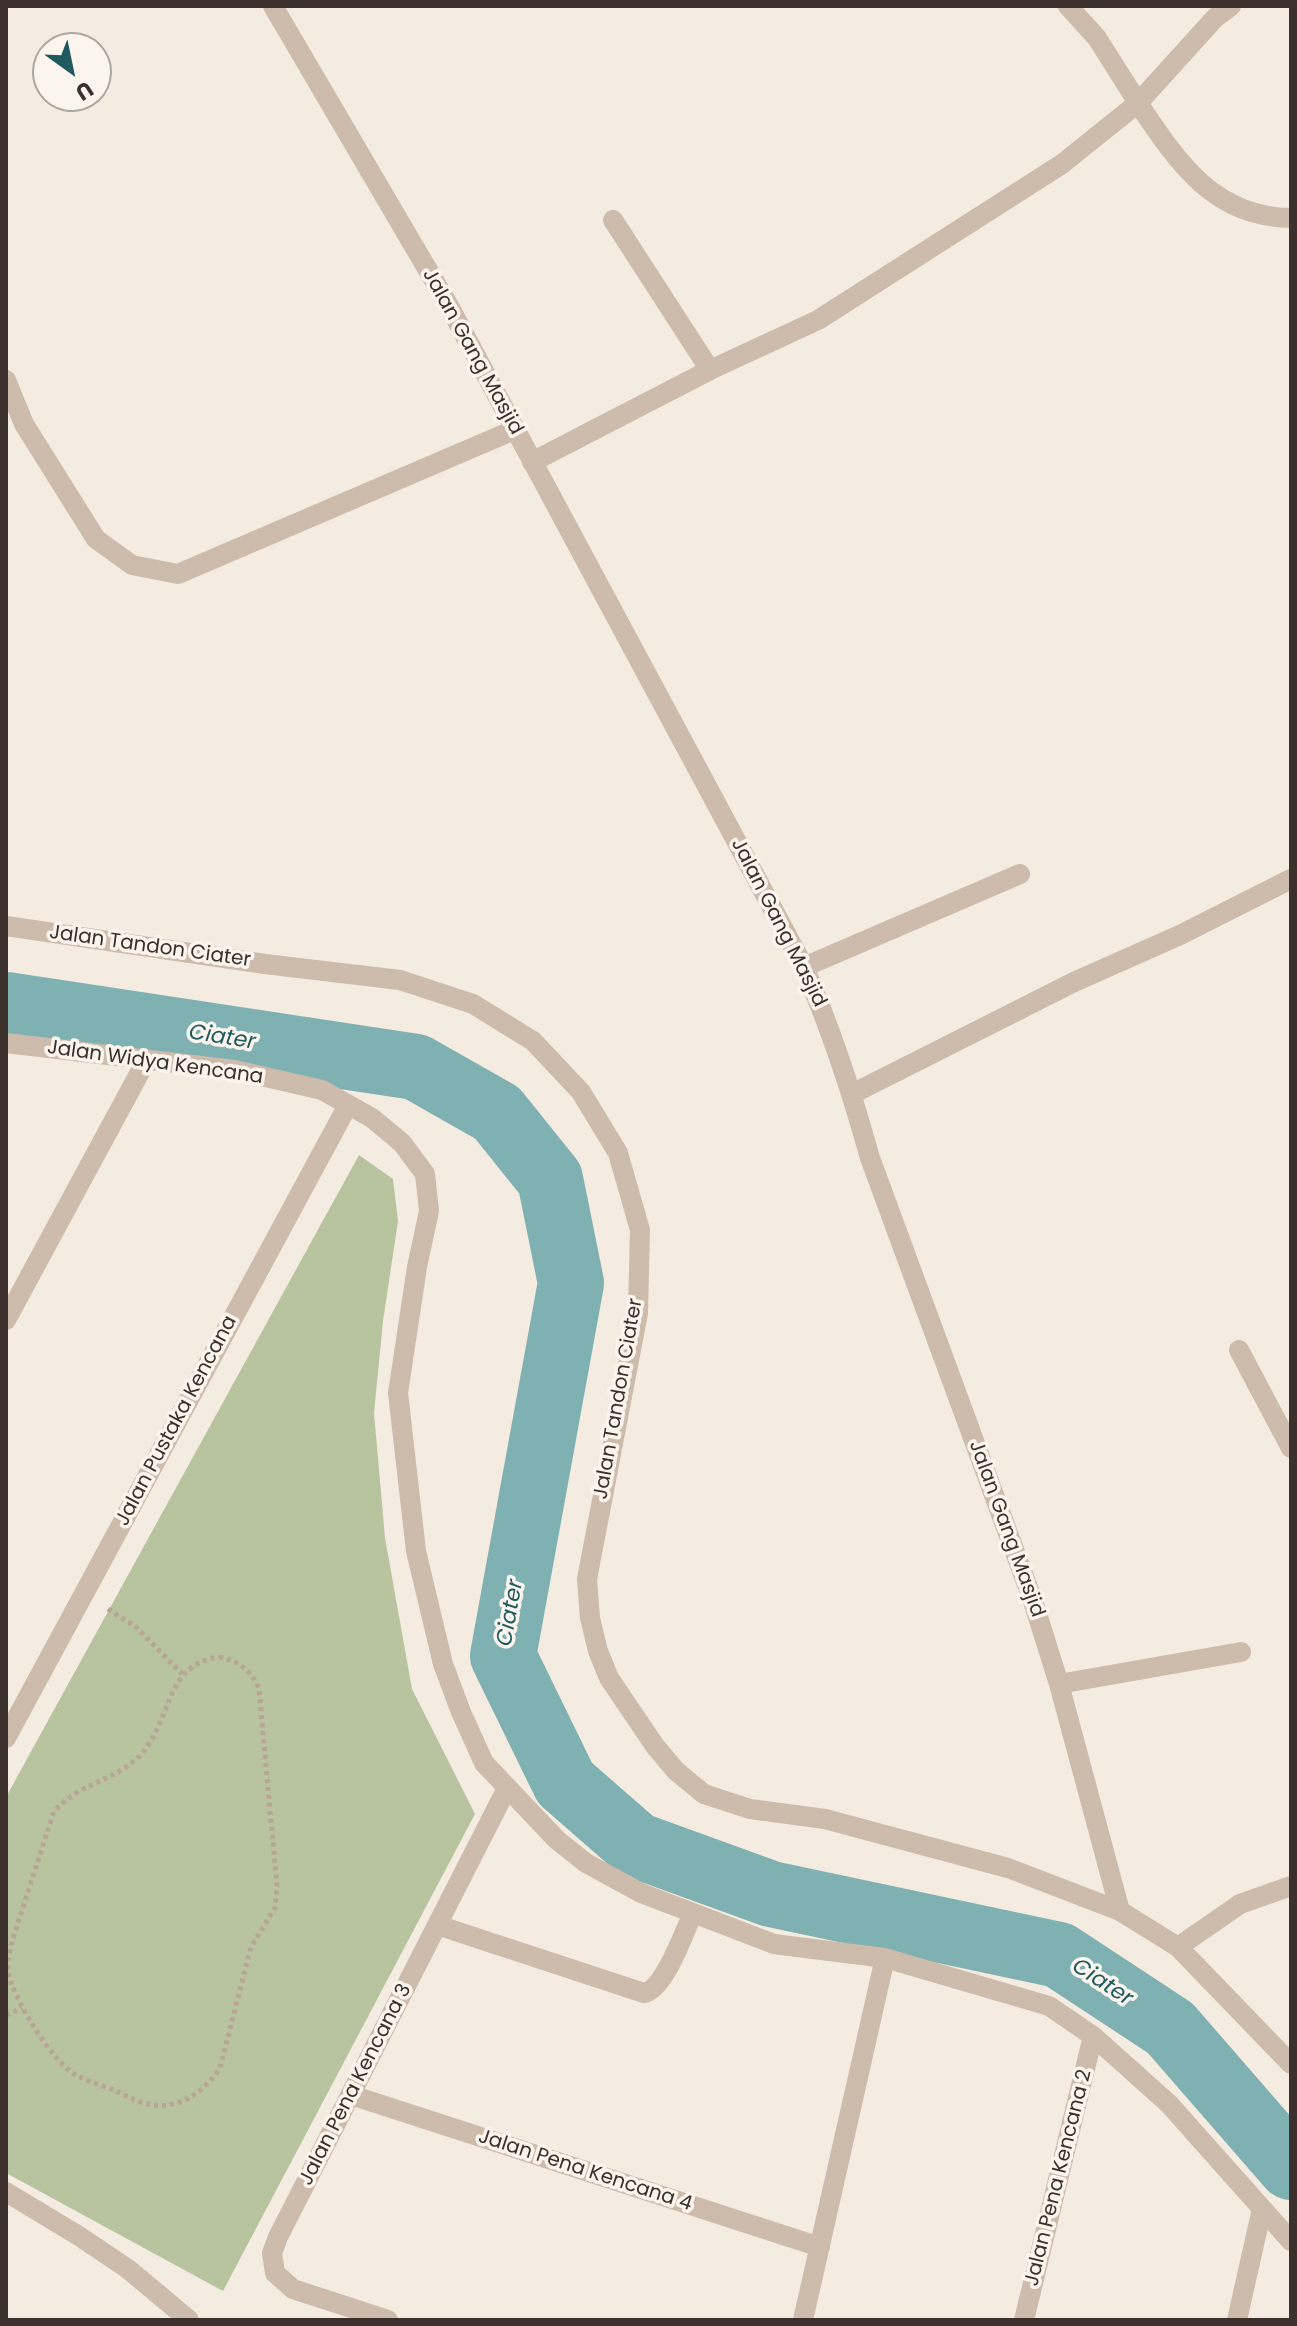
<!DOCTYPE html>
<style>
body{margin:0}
#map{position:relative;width:1297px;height:2326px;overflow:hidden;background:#f4ebe1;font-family:Poppins,sans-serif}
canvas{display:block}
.frame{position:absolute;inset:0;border:8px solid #3b302b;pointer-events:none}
.north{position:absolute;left:32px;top:32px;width:80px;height:80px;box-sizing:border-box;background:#fbf5ee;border:2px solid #aea6a0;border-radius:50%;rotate:147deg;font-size:22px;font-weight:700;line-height:32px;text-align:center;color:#3b302b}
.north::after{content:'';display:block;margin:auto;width:28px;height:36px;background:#1f5a5e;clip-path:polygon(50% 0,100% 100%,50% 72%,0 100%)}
</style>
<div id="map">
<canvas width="1297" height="2326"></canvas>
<div class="frame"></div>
<div class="north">U</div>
</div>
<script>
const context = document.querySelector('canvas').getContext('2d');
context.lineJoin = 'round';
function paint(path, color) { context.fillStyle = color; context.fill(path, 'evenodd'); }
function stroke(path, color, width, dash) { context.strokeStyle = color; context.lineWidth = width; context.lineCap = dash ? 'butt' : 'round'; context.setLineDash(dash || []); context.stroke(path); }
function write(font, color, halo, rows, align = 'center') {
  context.font = font + ' Poppins,sans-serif'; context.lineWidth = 7; context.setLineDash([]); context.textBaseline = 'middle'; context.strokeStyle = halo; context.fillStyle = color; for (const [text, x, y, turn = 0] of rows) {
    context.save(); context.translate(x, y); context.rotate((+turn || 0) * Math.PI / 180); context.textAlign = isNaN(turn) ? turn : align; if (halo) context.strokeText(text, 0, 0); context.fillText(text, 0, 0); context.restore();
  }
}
paint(new Path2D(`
 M359,1155L393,1179L398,1221L383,1321L374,1413L385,1538L412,1689L475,1814L223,2291L6,2173V1797Z`), '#b8c4a0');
stroke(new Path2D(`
 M6,1005L416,1067L497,1113L550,1179L571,1283L503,1656L565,1783L636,1845L771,1894L1059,1955L1170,2028L1291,2167`), '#7fb0b2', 66);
stroke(new Path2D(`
 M108,1609L136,1627L182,1674
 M219,1657C239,1661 251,1670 259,1689L277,1886L275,1908L251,1947L220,2068C204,2092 178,2111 148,2104C137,2102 125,2095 114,2090C101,2085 86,2081 74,2074C53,2062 12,1997 8,1972C7,1965 9,1955 10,1948L53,1814C76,1782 118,1782 143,1752C172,1718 165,1664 219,1657Z
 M6,2015L22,2008`), '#b9a596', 5, [4, 4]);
stroke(new Path2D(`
 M273,6L449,306L804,967C831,1029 852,1093 870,1158L1033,1601L1059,1684L1120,1911
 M1068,6L1097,38L1138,103L1215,18L1231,6
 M613,220L710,370
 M6,380L24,424L96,539L132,565L178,574L514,430
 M532,462L710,370L818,320L1062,164L1138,103C1177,161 1213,217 1291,218
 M6,926L265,964L400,980L473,1004L533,1041L581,1092L618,1153L640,1230L638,1313L587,1579L590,1618L598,1651L609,1678L655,1746L676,1771L704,1794L750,1809L825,1819L1008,1868L1120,1911L1178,1947L1291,2064
 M804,967L1020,874
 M6,1043L235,1070L322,1090L372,1118L402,1143L425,1174L429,1211L417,1267L398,1393L416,1551L443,1664L461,1712L484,1763L557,1840L586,1863L641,1893L774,1944L885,1958L1049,2006L1093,2036L1169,2104L1291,2241
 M852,1094L1074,982L1180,935L1291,879
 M6,1320L146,1061
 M1239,1350L1291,1448
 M1059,1684L1241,1652
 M6,1738L348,1105
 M437,1925L644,1993C665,1989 684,1932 693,1913
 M1178,1947L1240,1904L1291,1886
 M351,2095L820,2247
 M6,2192L79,2236L128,2269L189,2320
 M388,2320L293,2289L275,2273L272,2253L278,2237L507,1788
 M803,2320L885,1958
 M1024,2320L1093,2036
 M1237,2320L1262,2209`), '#cdbbac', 20);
write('20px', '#3b302b', '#fbf5ee', [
 ["Jalan Gang Masjid",472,352,61],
 ["Jalan Gang Masjid",778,923,63],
 ["Jalan Tandon Ciater",150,947,8],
 ["Jalan Widya Kencana",155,1063,8],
 ["Jalan Tandon Ciater",619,1399,-80],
 ["Jalan Pustaka Kencana",177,1421,-62],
 ["Jalan Gang Masjid",1006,1529,70],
 ["Jalan Pena Kencana 3",356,2085,-63],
 ["Jalan Pena Kencana 4",585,2171,18],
 ["Jalan Pena Kencana 2",1059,2178,-76]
]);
write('italic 22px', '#1f5a5e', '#fbf5ee', [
 ["Ciater",222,1038,9],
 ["Ciater",511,1613,-80],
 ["Ciater",1102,1983,33]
]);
</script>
